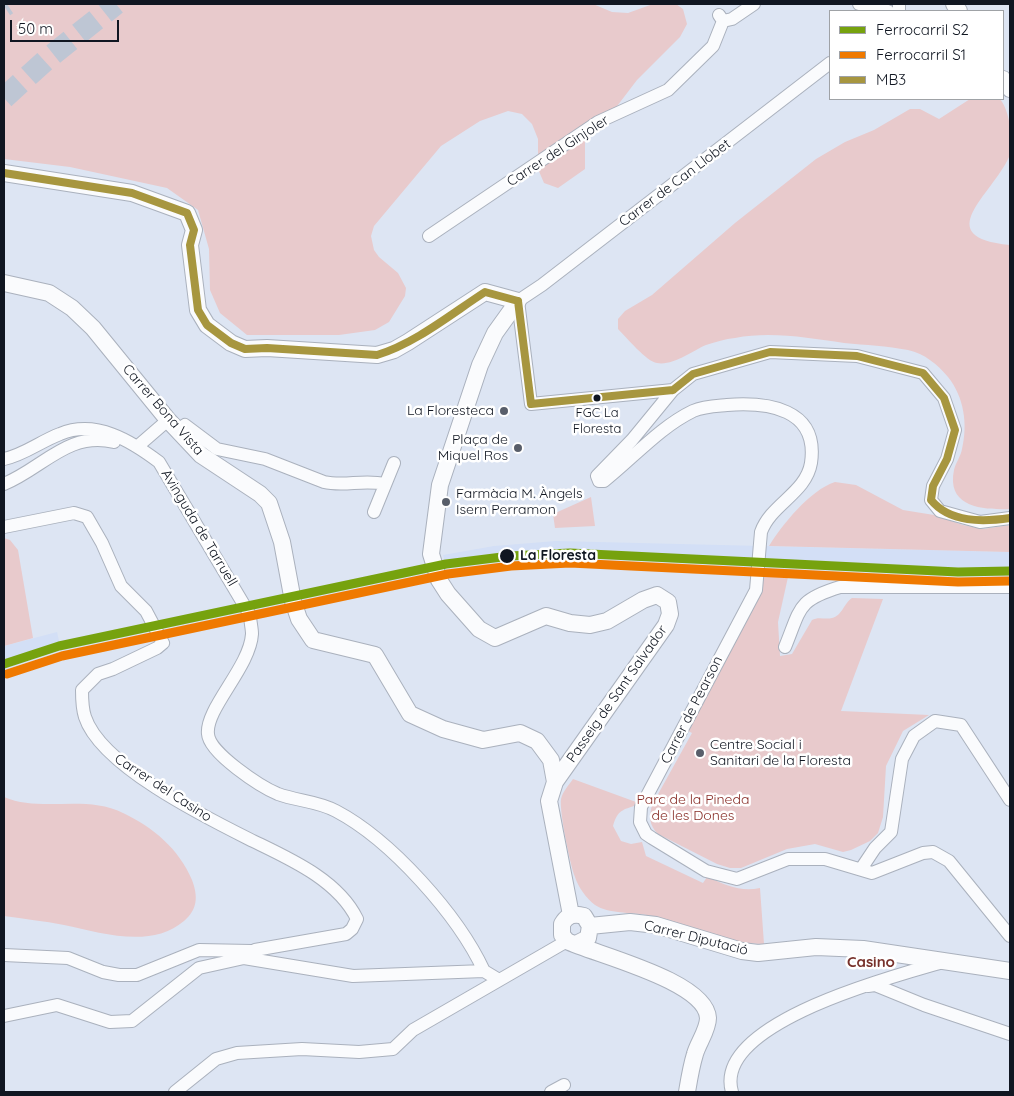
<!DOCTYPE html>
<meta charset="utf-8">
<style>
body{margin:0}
#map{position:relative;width:1014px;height:1096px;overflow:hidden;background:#dde5f3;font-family:Quicksand,sans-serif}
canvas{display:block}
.frame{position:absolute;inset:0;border:5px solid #101621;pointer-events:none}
.legend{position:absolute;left:829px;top:10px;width:175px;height:90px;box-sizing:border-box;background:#fff;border:1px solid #9fa2a6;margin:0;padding:6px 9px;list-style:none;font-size:15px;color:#101621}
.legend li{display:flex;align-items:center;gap:10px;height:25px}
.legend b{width:25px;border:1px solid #9fa2a6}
.scale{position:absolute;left:10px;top:20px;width:109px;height:22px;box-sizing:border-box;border:2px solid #101621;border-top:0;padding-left:6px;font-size:15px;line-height:18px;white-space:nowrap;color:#101621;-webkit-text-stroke:4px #fff;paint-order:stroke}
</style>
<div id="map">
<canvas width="1014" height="1096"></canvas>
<div class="frame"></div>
<ul class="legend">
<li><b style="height:6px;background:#76a20e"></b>Ferrocarril S2</li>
<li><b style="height:6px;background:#ef7900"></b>Ferrocarril S1</li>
<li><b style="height:6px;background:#a7963f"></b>MB3</li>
</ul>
<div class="scale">50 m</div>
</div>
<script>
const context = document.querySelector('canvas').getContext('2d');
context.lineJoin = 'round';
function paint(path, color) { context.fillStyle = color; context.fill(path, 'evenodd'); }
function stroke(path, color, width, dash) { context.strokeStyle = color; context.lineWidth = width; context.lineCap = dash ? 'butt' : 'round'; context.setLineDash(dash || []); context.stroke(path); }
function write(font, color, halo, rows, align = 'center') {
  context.font = font + ' Quicksand,sans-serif'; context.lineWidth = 5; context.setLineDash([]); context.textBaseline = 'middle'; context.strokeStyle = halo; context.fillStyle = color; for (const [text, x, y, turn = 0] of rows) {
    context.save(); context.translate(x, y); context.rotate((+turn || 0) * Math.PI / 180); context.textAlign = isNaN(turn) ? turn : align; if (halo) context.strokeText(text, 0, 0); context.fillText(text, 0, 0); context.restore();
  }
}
paint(new Path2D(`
 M556,541L1010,552V576L751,567L560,556L446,566L443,555L494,546Z
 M57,632L61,650L4,669V646Z`), '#d3dff6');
paint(new Path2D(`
 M4,4H593L612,12L628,13L653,4H676L683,9L687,24L680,37L637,80L608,118L585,138V169L558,188L544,183L538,169V139L532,124L522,114L508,111L480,121L441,146L374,226L371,236L374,250L379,257L398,273L406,288L405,296L389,322L375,330L339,335H247L220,313L210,290L209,249L198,210L167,188L70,167L4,159Z
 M970,99H1000C1010,111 1014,142 1009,157C992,195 929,237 1010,245V509C984,510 946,508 954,470C956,462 961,456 962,449C968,424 964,397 948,377C937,364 925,354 908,350C887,346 866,345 844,343C809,338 771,331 735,338C725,339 716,342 706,345C692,351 673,366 657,363C647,362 626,337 618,329V319L625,311L652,295L735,223L816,159L845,142L874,130L910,109H920L939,119Z
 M835,482L856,485L903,510L934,515L963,525L983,529L1010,525V552L769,546C782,525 810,490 835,482Z
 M591,497L595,526L555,528L553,514Z
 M4,538L10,540L18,550L33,638L4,646Z
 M781,575L788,577L778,622L780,656L792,654L812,620C819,616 825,620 832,618C842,616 844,603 852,598L883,599L841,711L929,715L903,731L886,766L883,817L878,833L870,841L851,850L843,852L815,844L787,849L741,868H730L717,864L658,834C649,825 649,817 652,805L692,733L688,731L763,576Z
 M573,779L636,802L634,806C621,810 617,812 613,826L621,841L631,844L642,842L646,856L703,883L707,877C726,885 740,892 760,888L764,944C724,944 686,922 647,915C630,912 609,914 595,905C587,899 578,887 575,877C570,865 559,810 561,799C563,791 569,785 573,779Z
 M4,797C42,813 85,794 123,813C153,827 179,849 192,880C198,896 198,909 184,921C151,949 102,933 64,925C44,921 24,919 4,916Z`), '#e8cacc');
stroke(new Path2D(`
 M4,6L7,4
 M4,98L47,59L116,4`), '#bec6d4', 22, [22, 11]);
const minor = new Path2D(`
 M859,4L888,11
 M899,11V4
 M719,15L723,21L732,19L754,4
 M429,236L598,122L668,90L713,46L723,21
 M673,390L531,404L518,301L542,285L830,63
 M178,430L185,425L217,449L265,459L324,482C345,487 362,479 385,484
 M138,446L168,420
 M4,459C24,455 41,441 60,434C96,419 131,441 159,462L250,615C250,621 252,628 252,634C250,667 205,709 208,734C209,753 261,787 278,794C297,801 318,801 336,811C391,840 458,915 484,971
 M4,484C43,468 68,431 114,442
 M374,512L394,463
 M1010,518L980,522L940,511L931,500L933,486L947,459L955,430L944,398L923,373L857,356L770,352L693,374L673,390L632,440L597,476L599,481H604C633,458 660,427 693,411C704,406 715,406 727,405C767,402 819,408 811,463C806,493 771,504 761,532L756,590L641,807L640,822L646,834L652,838L706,871L737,879L788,859H825L872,873L923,853L933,852L949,861L1010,936
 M4,527L74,513L87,517L102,543L121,586L146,611L163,643L157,648L113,669L98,674L82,690C82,699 82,708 85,717C101,766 207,818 253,841C290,859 338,880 357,919L352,929L346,934L255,950L244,958
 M785,647C801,608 797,600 840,587H1010
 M861,869L875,848L891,832L902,759L914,736L935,721L961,725L1010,800
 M4,955L68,958L103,972L119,975H137L199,950L251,951
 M868,986L875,985L924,1005L1010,1034
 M4,1016L57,1005L110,1022L132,1021L199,968L244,958L353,976L484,971L499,980
 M175,1092L216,1059L237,1053L302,1049L359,1052L393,1049L413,1030L567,941
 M551,1092L564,1085
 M732,1092C712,1023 895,976 943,962`);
const tertiary = new Path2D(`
 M954,4L959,11
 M1003,79L1010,89
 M4,173L132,193L187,213L194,230L190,245L198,310L207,325L231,343L245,349L267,348L377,355L394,350L408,342L485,292L518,301L495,333L480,365L440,485L431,554L439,580L448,594L479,629L495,638L546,616L570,623L590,625L607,621L643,600L657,595L668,602L670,614L666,625L555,782L549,801L571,915
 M4,283L49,293L72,308L93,328L168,420L201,455L260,494L269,503L282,542L293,601L299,619L313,640L375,655L410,714L443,729L483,740L520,733L537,741L551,760L555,782
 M590,926L630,922L656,925L742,951L758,953L816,947L863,949L1010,971
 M578,943L588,938L590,926L584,916C574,913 567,915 562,924V935L567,941C597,955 706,981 708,1018C708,1030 698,1043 695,1054C691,1067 689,1080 687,1092`);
stroke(minor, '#aab1bd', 14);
stroke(tertiary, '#aab1bd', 18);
stroke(minor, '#fafbfd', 12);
stroke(tertiary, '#fafbfd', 16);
stroke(new Path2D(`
 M4,173L132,193L187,213L194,230L190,245L198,310L207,325L231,343L245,349L267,348L377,355C416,343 451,314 485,292L518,301
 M518,301L531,404
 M673,390L693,374L770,352L857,356L923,373L944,398L955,430L947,459L933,486L931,500C950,523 983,522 1010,518
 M531,404L673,390`), '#a7963f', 8);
stroke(new Path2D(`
 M4,664L59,646L446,564L510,556L570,553L958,572L1010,571`), '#76a20e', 9);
stroke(new Path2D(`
 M7,674L62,656L448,574L511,566L570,563L958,582L1010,581`), '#ef7900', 9);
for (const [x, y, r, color] of [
 [597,398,4.5,"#101621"],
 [504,411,5,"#585e6a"],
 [518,448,5,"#585e6a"],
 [446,502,5,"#585e6a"],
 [507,556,8,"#101621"],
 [700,753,5,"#585e6a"]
]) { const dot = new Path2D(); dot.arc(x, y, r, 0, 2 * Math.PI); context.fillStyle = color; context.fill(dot); stroke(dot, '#fff', 2); }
write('13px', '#101621', '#fff', [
 ["FGC La",597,413],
 ["Floresta",597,429]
]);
write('14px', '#101621', '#fff', [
 ["Carrer del Ginjoler",558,151,-33],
 ["Carrer de Can Llobet",675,183,-37],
 ["Carrer Bona Vista",163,410,49],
 ["Avinguda de Tarruell",199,528,59],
 ["Passeig de Sant Salvador",617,694,-55],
 ["Carrer de Pearson",692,710,-63],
 ["Carrer del Casino",163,788,33],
 ["Carrer Diputació",696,938,14]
]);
write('14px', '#101621', '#fff', [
 ["La Floresteca",494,411],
 ["Plaça de",508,440],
 ["Miquel Ros",508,456],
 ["Farmàcia M. Àngels",456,494,"left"],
 ["Isern Perramon",456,510,"left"],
 ["Centre Social i",710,745,"left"],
 ["Sanitari de la Floresta",710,761,"left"]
], 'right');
write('bold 14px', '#101621', '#fff', [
 ["La Floresta",520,556]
], 'left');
write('14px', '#882d27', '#fff', [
 ["Parc de la Pineda",693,800],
 ["de les Dones",693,816]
]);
write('bold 15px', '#77312b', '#fff', [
 ["Casino",871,962]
]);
</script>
